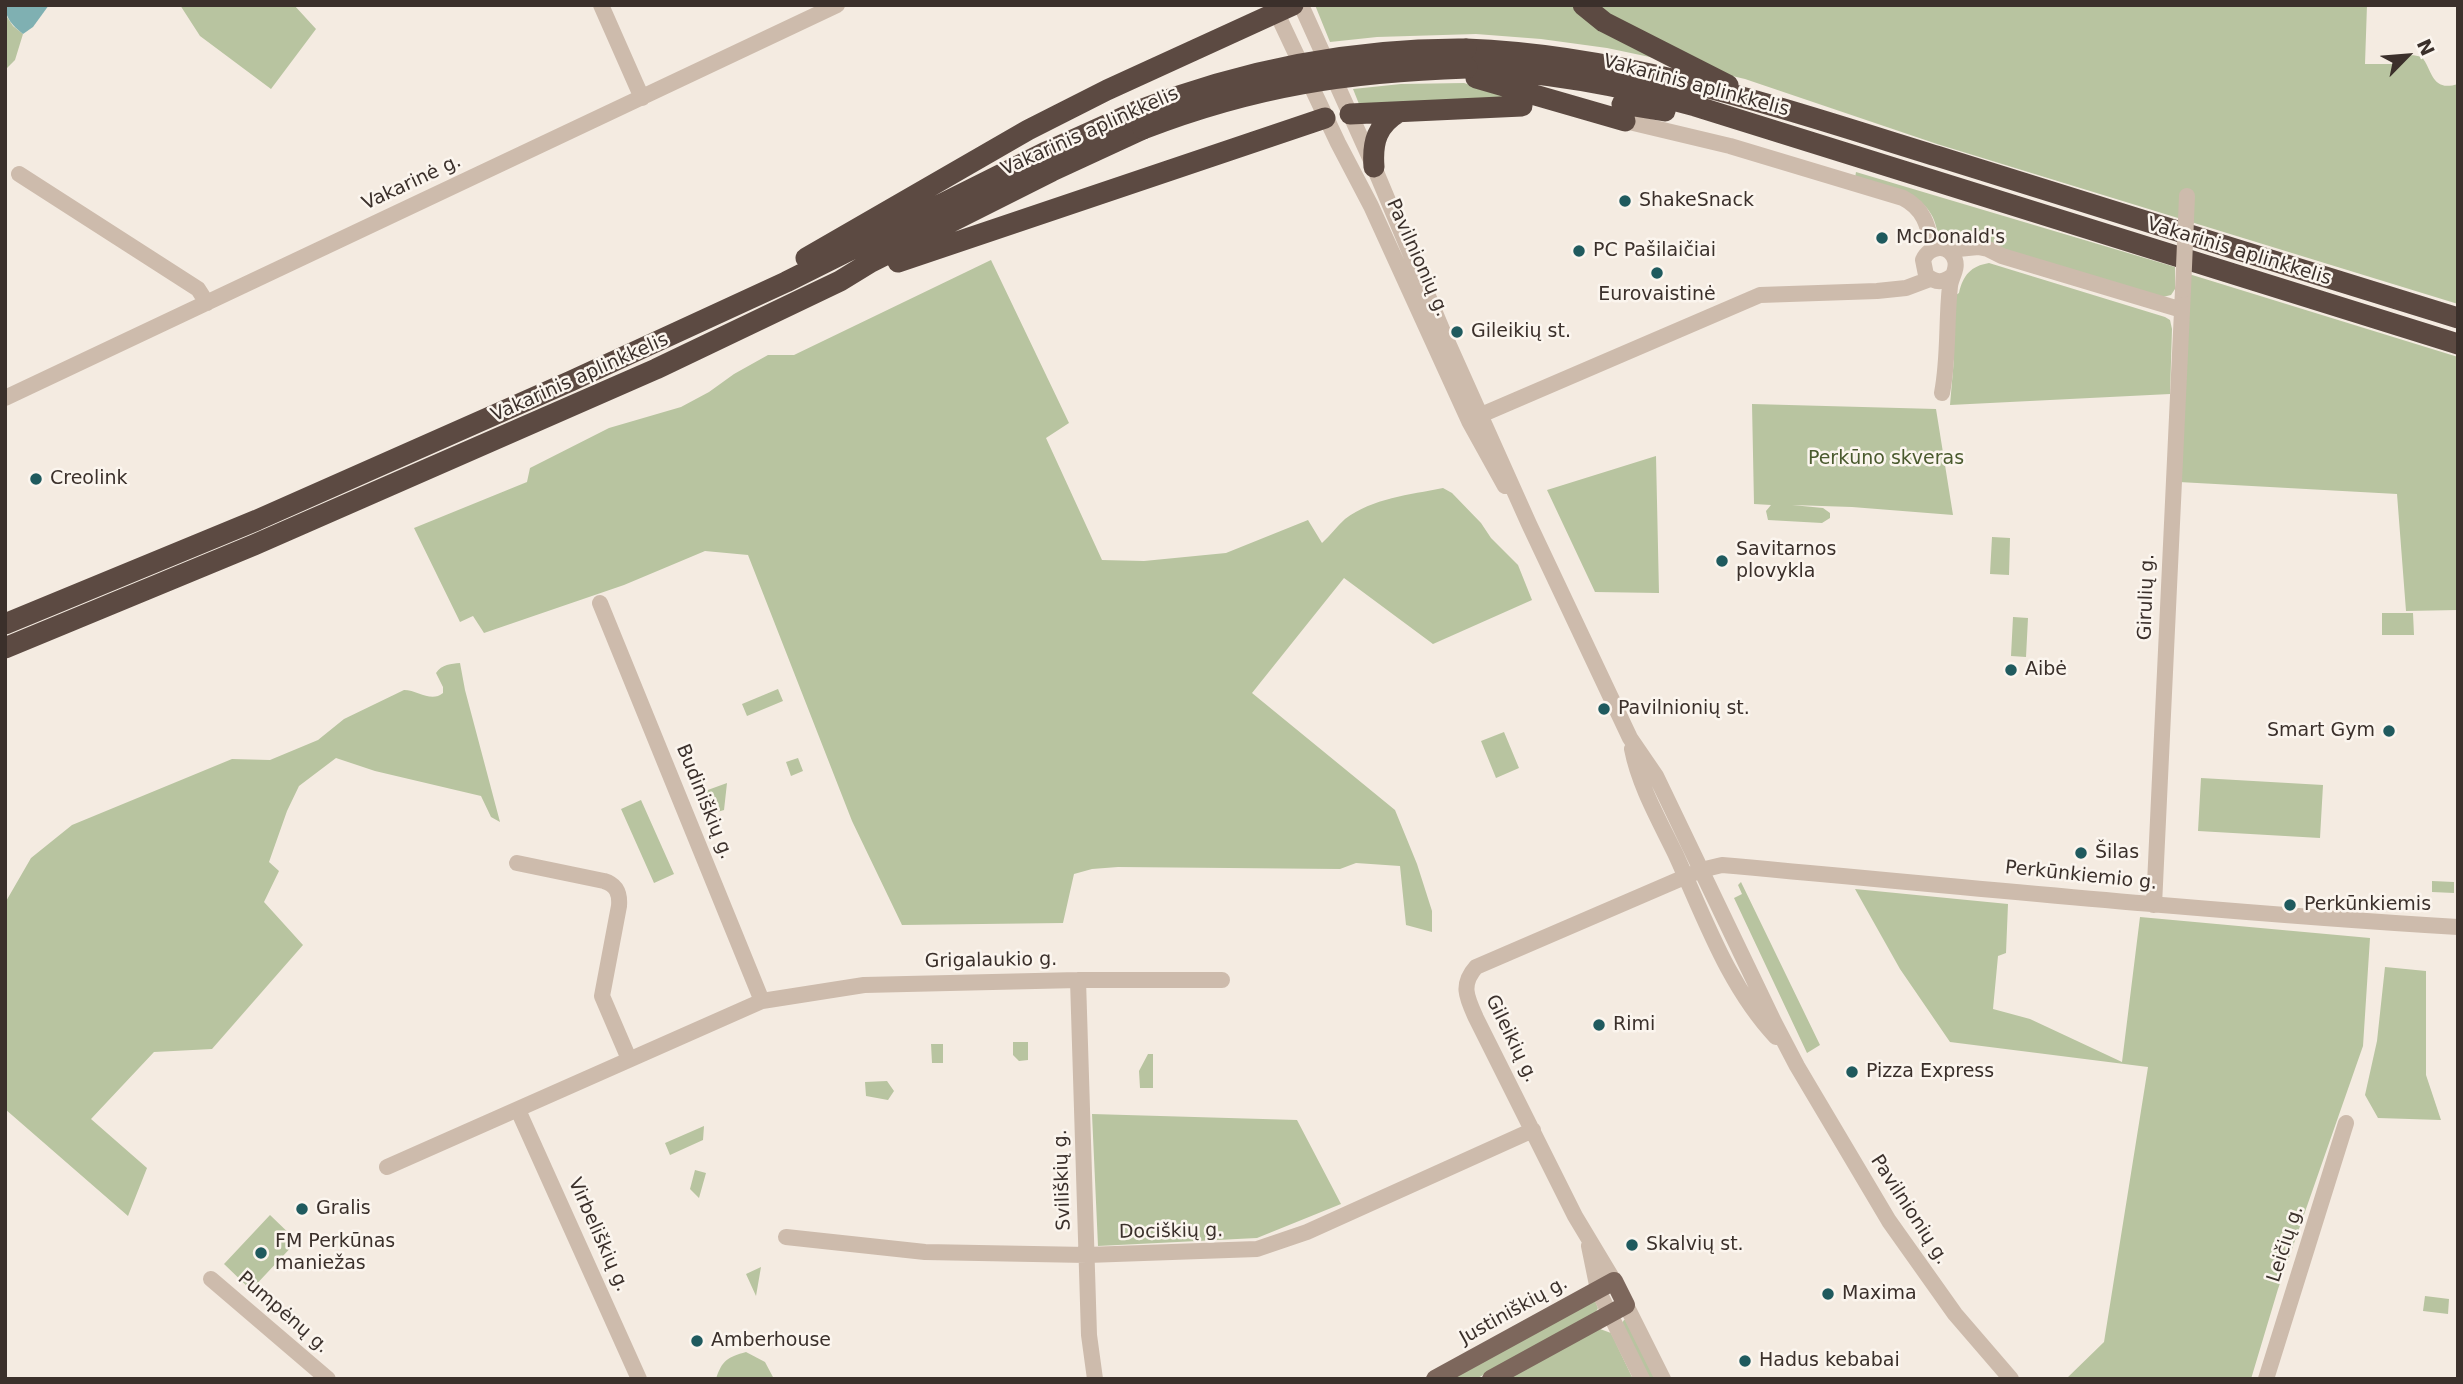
<!DOCTYPE html>
<meta charset="utf-8">
<style>
body{margin:0}
#map{position:relative;width:2463px;height:1384px;overflow:hidden;background:#f4ebe1;font-family:"DejaVu Sans",sans-serif}
canvas{display:block}
.frame{position:absolute;inset:0;border:7px solid #3b302b;pointer-events:none}
.north{position:absolute;left:2372px;top:21px;width:70px;height:70px;-webkit-text-stroke:5px #fbf5ee;paint-order:stroke;rotate:65deg;font-size:19px;font-weight:700;line-height:28px;text-align:center;color:#3b302b}
.north::after{content:'';display:block;margin:auto;width:24px;height:32px;background:#3b302b;clip-path:polygon(50% 0,100% 100%,50% 72%,0 100%)}
</style>
<div id="map">
<canvas width="2463" height="1384"></canvas>
<div class="frame"></div>
<div class="north">N</div>
</div>
<script>
const context = document.querySelector('canvas').getContext('2d');
context.lineJoin = 'round';
function paint(path, color) { context.fillStyle = color; context.fill(path, 'evenodd'); }
function stroke(path, color, width, dash) { context.strokeStyle = color; context.lineWidth = width; context.lineCap = dash ? 'butt' : 'round'; context.setLineDash(dash || []); context.stroke(path); }
function write(font, color, halo, rows, align = 'center') {
  context.font = font + ' "DejaVu Sans",sans-serif'; context.lineWidth = 5; context.setLineDash([]); context.textBaseline = 'middle'; context.strokeStyle = halo; context.fillStyle = color; for (const [text, x, y, turn = 0] of rows) {
    context.save(); context.translate(x, y); context.rotate((+turn || 0) * Math.PI / 180); context.textAlign = isNaN(turn) ? turn : align; if (halo) context.strokeText(text, 0, 0); context.fillText(text, 0, 0); context.restore();
  }
}
paint(new Path2D(`
 M180,5H294L316,29L271,89L200,36Z
 M1315,5H2367L2365,64H2397C2404,54 2410,54 2422,57C2433,72 2432,92 2458,84V304L1937,144L1745,79L1664,60L1607,48L1541,39L1476,34L1377,37L1330,42Z
 M5,14L13,26L23,34L15,60L5,70Z
 M1464,83L1521,98L1359,104L1353,89L1401,84Z
 M1856,172L2175,267V289L2171,295L2163,297L1941,241C1937,232 1936,222 1931,214C1917,189 1880,186 1855,178Z
 M991,260L1069,423L1046,438L1102,560L1144,561L1226,553L1308,520L1322,543C1330,536 1337,526 1345,519C1373,498 1409,495 1443,488L1452,493L1481,523L1491,538L1518,565L1532,600L1433,644L1344,578L1252,693L1395,810L1417,864L1432,911V932L1406,925L1400,866L1356,863L1340,869L1118,867L1092,869L1074,874L1063,923L902,925L852,821L748,555L705,551L624,585L484,633L473,616L460,622L414,528L527,482L530,468L609,428L681,407L709,392L734,374L768,355H794Z
 M1989,263L2165,317L2170,320L2172,329L2170,394L1950,405L1954,358V296L1959,293C1963,275 1971,266 1989,263Z
 M2189,274L2458,357V610L2406,611L2397,494L2179,482Z
 M1752,404L1936,409L1953,515L1852,507L1792,505L1823,508L1830,513V518L1822,523L1768,520L1766,511L1771,505L1754,504Z
 M1656,456L1659,593L1595,592L1547,490Z
 M1992,537L2010,538L2009,575L1990,574Z
 M2382,613H2413L2414,635H2382Z
 M2013,617L2028,618L2026,657L2011,656Z
 M460,663L465,690L500,822L491,817L481,796L375,771L336,758L299,786L287,811L269,862L279,871L264,902L303,945L212,1049L154,1052L91,1119L147,1168L128,1216L5,1109V903L31,858L72,825L232,759L270,760L318,740L344,719L404,690C418,690 431,703 443,693V687L436,673C442,664 451,664 460,663Z
 M778,689L783,701L747,716L742,704Z
 M1504,732L1519,768L1496,778L1481,741Z
 M798,758L803,771L791,776L786,762Z
 M2201,778L2323,785L2320,838L2198,831Z
 M727,783L724,810L714,813L705,791Z
 M641,800L674,874L654,883L621,809Z
 M2432,881L2454,882V893L2432,892Z
 M1741,882L1820,1045L1807,1053L1734,898L1742,894L1738,885Z
 M1855,889L2008,904L2006,953L1998,956L1993,1009L2030,1019L2122,1062L2140,917L2370,938L2363,1046L2278,1289L2251,1379H2066L2104,1342L2148,1067L1950,1042L1900,969Z
 M2385,967L2426,971V1075L2441,1120L2378,1118L2365,1095L2377,1041Z
 M1013,1042H1028V1060L1019,1061L1013,1055Z
 M931,1044H943V1063H932Z
 M1148,1054H1153V1088H1140L1139,1071Z
 M887,1081L894,1091L888,1100L866,1096L865,1082Z
 M1092,1114L1297,1120L1341,1204L1257,1238L1098,1246Z
 M704,1126L703,1140L670,1155L665,1143Z
 M695,1170L706,1173L699,1198L690,1189Z
 M270,1215L297,1241L251,1290L224,1264Z
 M761,1267L756,1296L746,1274Z
 M2425,1296L2449,1299L2448,1314L2423,1311Z
 M1591,1300L1595,1301L1598,1308L1596,1312L1476,1379H1448Z
 M1624,1320H1626L1656,1379H1650L1622,1323Z
 M1600,1329L1611,1333L1633,1379H1502Z
 M746,1352L765,1362L774,1379H716C722,1360 728,1357 746,1352Z`), '#b8c4a0');
paint(new Path2D(`
 M5,5H49L33,27L23,34C13,26 5,18 5,5Z`), '#7fb0b2');
stroke(new Path2D(`
 M601,5L642,98
 M1273,5L1338,143L1371,206L1469,421L1505,486
 M1301,5L1374,167L1444,334L1529,524L1630,738L1656,776L1774,1022L1797,1066L1889,1221L1955,1314L2011,1379
 M1625,121L1730,146L1903,198C1925,209 1928,227 1933,249
 M19,174L198,289L207,303
 M1948,250L1978,247L1988,249L2002,256L2182,310
 M1942,393C1949,357 1946,321 1950,286C1951,277 1958,269 1955,260C1949,242 1929,246 1923,260L1926,275C1935,283 1943,283 1952,276
 M5,398L837,5
 M1474,418L1760,295L1877,291L1906,288L1930,279
 M1632,749C1639,785 1659,820 1675,853C1704,916 1728,986 1776,1037
 M517,863L604,881C617,885 620,894 619,906L602,996L629,1059
 M2154,905L2183,290
 M1078,980L1089,1335L1095,1379
 M762,1001L864,985L1078,980H1222
 M518,1110L639,1379
 M387,1167L762,1001L600,603
 M786,1237L925,1252L1087,1255L1257,1249L1307,1232L1533,1130
 M1589,1246L1598,1290L1642,1379
 M211,1279L328,1379
 M1614,1281L1575,1216L1476,1018C1467,998 1460,985 1476,967L1701,870L1722,865C1967,887 2212,912 2458,927
 M1626,1305L1663,1379
 M2266,1379L2346,1123`), '#cdbbac', 16);
stroke(new Path2D(`
 M1435,1379L1614,1281L1626,1305L1491,1379`), '#7d675c', 18);
stroke(new Path2D(`
 M1583,5L1604,22L1728,85
 M1466,49C1630,55 1787,110 1943,158C2115,212 2286,265 2458,318
 M1467,68C1545,72 1620,85 1695,106L2458,344
 M1476,78L1625,121
 M1622,104L1665,111
 M1350,114L1522,106
 M1374,167C1372,142 1377,125 1399,112
 M806,258L1028,130L1107,90L1293,5
 M898,262L1325,118
 M5,624L257,520L571,381L786,282L1046,152L1137,111
 M5,648L254,545L656,369L840,281L871,262L1052,171L1143,129`), '#5c4a42', 21);
stroke(new Path2D(`
 M2183,290L2187,196`), '#cdbbac', 16);
stroke(new Path2D(`
 M1137,111C1243,70 1351,48 1466,49
 M1143,129C1254,86 1348,72 1467,68`), '#5c4a42', 21);
for (const [x, y, r, color] of [
 [1625,201,7,"#1f5a5e"],
 [1882,238,7,"#1f5a5e"],
 [1579,251,7,"#1f5a5e"],
 [1657,273,7,"#1f5a5e"],
 [1457,332,7,"#1f5a5e"],
 [36,479,7,"#1f5a5e"],
 [1722,561,7,"#1f5a5e"],
 [2011,670,7,"#1f5a5e"],
 [1604,709,7,"#1f5a5e"],
 [2389,731,7,"#1f5a5e"],
 [2081,853,7,"#1f5a5e"],
 [2290,905,7,"#1f5a5e"],
 [1599,1025,7,"#1f5a5e"],
 [1852,1072,7,"#1f5a5e"],
 [302,1209,7,"#1f5a5e"],
 [1632,1245,7,"#1f5a5e"],
 [261,1253,7,"#1f5a5e"],
 [1828,1294,7,"#1f5a5e"],
 [697,1341,7,"#1f5a5e"],
 [1745,1361,7,"#1f5a5e"]
]) { const dot = new Path2D(); dot.arc(x, y, r, 0, 2 * Math.PI); context.fillStyle = color; context.fill(dot); stroke(dot, '#fbf5ee', 2.5); }
write('19px', '#3b302b', '#fbf5ee', [
 ["Vakarinis aplinkkelis",1696,86,15],
 ["Vakarinis aplinkkelis",1090,132,-24],
 ["Vakarinė g.",412,183,-25],
 ["Vakarinis aplinkkelis",2239,252,17],
 ["Pavilnionių g.",1417,258,66],
 ["Vakarinis aplinkkelis",580,378,-24],
 ["Girulių g.",2147,597,-88],
 ["Budiniškių g.",704,802,68],
 ["Perkūnkiemio g.",2081,876,6],
 ["Grigalaukio g.",991,961,-1],
 ["Gileikių g.",1511,1039,64],
 ["Sviliškių g.",1063,1180,-92],
 ["Pavilnionių g.",1909,1210,57],
 ["Dociškių g.",1171,1232,-1],
 ["Virbeliškių g.",598,1235,66],
 ["Leičių g.",2286,1244,-72],
 ["Justiniškių g.",1514,1311,-29],
 ["Pumpėnų g.",283,1313,41]
]);
write('19px', '#3b302b', '#fbf5ee', [
 ["ShakeSnack",1639,201],
 ["McDonald's",1896,238],
 ["PC Pašilaičiai",1593,251],
 ["Eurovaistinė",1657,295,"center"],
 ["Gileikių st.",1471,332],
 ["Creolink",50,479],
 ["Savitarnos",1736,550],
 ["plovykla",1736,572],
 ["Aibė",2025,670],
 ["Pavilnionių st.",1618,709],
 ["Smart Gym",2375,731,"right"],
 ["Šilas",2095,853],
 ["Perkūnkiemis",2304,905],
 ["Rimi",1613,1025],
 ["Pizza Express",1866,1072],
 ["Gralis",316,1209],
 ["FM Perkūnas",275,1242],
 ["maniežas",275,1264],
 ["Skalvių st.",1646,1245],
 ["Maxima",1842,1294],
 ["Amberhouse",711,1341],
 ["Hadus kebabai",1759,1361]
], 'left');
write('19px', '#4a5a2e', '#fbf5ee', [
 ["Perkūno skveras",1886,459]
]);
</script>
